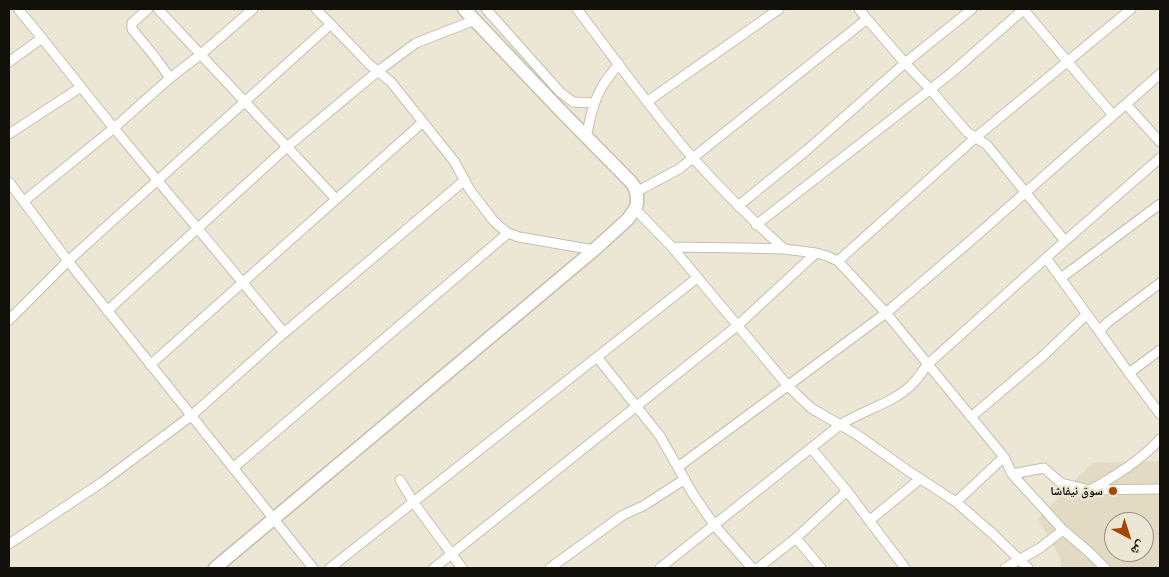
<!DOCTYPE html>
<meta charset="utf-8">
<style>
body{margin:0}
#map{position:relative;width:1169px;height:577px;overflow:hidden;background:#ece6d5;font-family:Figtree,"Noto Naskh Arabic",sans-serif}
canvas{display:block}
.frame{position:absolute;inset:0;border:10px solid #12100a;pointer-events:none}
.north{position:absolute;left:1104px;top:512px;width:50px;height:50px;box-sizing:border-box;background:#ece6d5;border:1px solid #959084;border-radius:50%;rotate:140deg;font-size:14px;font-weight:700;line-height:20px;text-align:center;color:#12100a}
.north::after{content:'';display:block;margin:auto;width:18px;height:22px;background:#a74504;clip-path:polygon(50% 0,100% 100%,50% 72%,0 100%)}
</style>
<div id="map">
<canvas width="1169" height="577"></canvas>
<div class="frame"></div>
<div class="north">ش</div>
</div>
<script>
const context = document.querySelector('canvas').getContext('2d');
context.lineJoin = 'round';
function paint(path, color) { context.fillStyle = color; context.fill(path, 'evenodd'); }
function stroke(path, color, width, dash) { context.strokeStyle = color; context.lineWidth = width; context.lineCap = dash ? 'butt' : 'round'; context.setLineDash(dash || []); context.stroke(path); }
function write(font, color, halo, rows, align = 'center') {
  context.font = font + ' Figtree,"Noto Naskh Arabic",sans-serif'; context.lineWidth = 5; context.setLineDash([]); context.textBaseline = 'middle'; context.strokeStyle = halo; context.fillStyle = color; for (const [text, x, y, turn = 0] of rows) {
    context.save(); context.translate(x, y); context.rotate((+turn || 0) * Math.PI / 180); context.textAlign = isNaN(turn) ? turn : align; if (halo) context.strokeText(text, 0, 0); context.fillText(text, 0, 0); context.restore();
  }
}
paint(new Path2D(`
 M1160,461V568H1061L1060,557L1038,519L1092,463ZM1114,522H1144V552H1114Z`), '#e2dac2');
const minor = new Path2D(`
 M18,9C51,48 81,88 114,128C170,196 228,264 284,333
 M148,9L132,23V29L155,57L170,78
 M158,9L336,199
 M486,9L560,92L573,102L594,103
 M577,9C615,59 651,110 692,157C721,189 752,220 784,249
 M859,9L867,19L905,63L930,89L967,132L987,145L1065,241
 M1023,9L1067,61L1113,115
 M9,62L42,38
 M648,101L779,9
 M1126,104L1160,142
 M9,134L81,87
 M586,137C590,120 593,102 602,87C607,78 613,71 619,64
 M9,182L68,261L313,568
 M636,192L679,169L867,19
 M24,201L114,128L170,78L200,55L253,9
 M738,206L807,150L905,63L972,9
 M635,209L672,247L744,248L784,249L816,253L827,256L838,261L886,313L1004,457L1012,474L1063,530L1089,552L1105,568
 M756,225L950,74L1024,9
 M508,233L519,237L594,250
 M672,247L788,386L811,408L856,434L907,470L956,502L994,535L1028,568
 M1046,258L1099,331L1129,373L1160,414
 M838,261L975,138L1131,9
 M1061,278L1160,204
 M107,311L287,147L378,71L416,43L475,20
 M9,320L68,261L331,24
 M1099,331L1108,322L1160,283
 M597,357L660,436L693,494L715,526L752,568
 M150,365L423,122
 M1129,373L1160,350
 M971,417L1043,356L1087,314
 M811,448L847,491L905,568
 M678,467L886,313L976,236L1160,74
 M233,468L508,233L499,226L493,220L470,190L454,161L391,82L369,64L316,9
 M1012,474L1044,468L1061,483L1090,490L1160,489
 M400,480L414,503L462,568
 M1092,489C1117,475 1141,460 1160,439
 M956,502L1004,457
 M869,521L920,479
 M796,538L821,568
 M9,544L101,483L191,416L284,333L465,180
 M330,568L697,278
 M434,568L737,326L816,253
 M550,568L623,515L643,506L685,479
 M660,568L840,425C864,409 897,403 916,380C920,375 924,369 928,364L1065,241L1160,158
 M758,568L796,538L847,491
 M1005,568L1040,548L1063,530`);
const secondary = new Path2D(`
 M215,568L594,250L628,219L635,209L637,204V196L634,186L630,181L561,111L464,9`);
stroke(minor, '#c4bfae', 11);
stroke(secondary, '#c4bfae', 15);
stroke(minor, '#fff', 9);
stroke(secondary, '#fff', 12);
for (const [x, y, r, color] of [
 [1113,491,5,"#a74504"]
]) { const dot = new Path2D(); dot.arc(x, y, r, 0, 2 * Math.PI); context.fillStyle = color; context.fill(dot); stroke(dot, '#ece6d5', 2); }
write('bold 12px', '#12100a', '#ece6d5', [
 ["سوق نيفاشا",1103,491]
], 'right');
</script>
